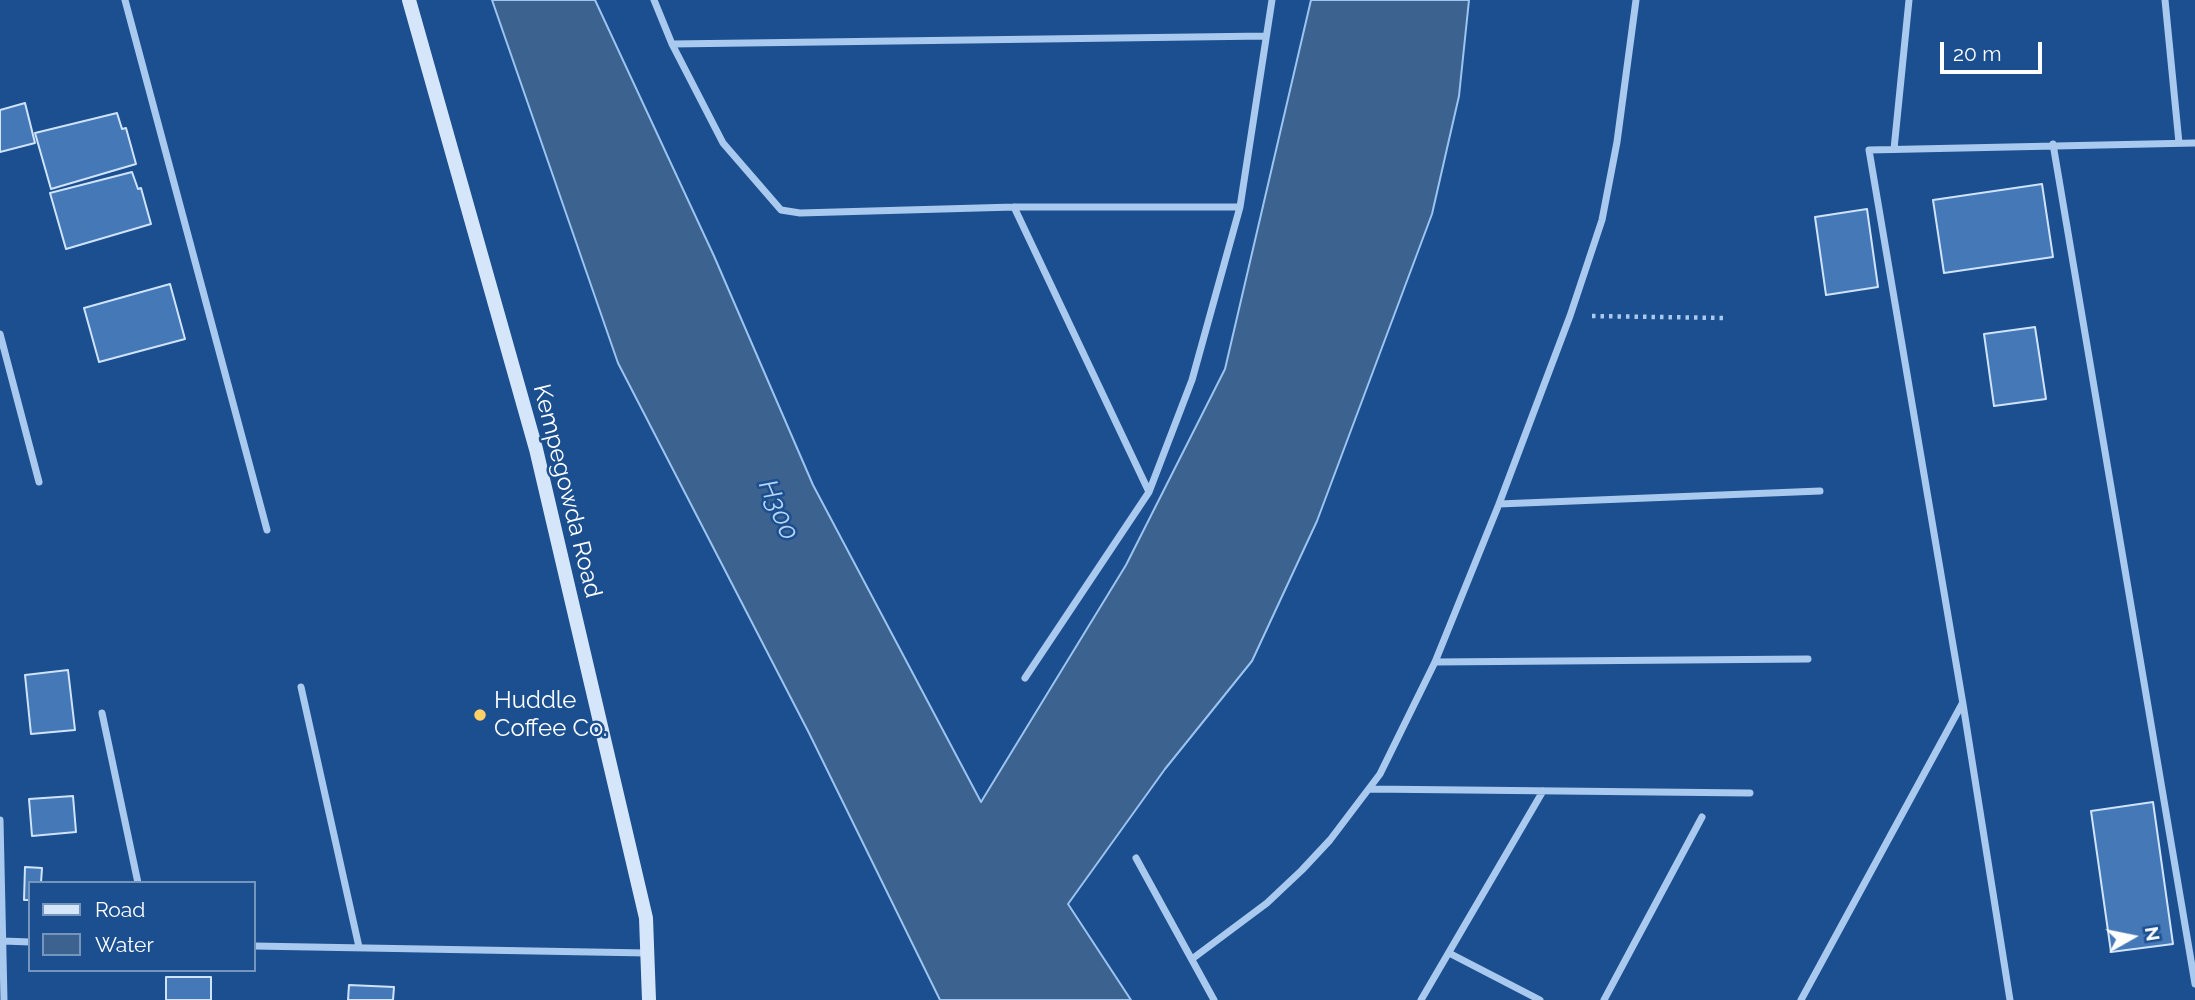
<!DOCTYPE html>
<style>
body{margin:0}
#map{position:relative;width:2195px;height:1000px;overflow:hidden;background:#1b4f8f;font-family:Raleway,sans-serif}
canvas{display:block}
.legend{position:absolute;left:28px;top:881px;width:228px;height:91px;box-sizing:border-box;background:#1b4f8f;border:2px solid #7695bc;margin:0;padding:9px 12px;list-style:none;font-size:21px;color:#fff}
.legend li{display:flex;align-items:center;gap:14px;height:35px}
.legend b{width:35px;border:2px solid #7695bc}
.north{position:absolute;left:2097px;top:902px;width:70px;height:70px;-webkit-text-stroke:5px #1b4f8f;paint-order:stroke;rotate:81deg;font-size:19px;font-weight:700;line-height:28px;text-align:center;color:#fff}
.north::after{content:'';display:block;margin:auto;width:24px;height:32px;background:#fff;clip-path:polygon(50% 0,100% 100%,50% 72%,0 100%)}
.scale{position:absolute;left:1940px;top:42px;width:102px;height:32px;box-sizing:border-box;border:4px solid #fff;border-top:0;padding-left:9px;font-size:21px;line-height:24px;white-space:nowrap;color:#fff;-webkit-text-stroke:5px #1b4f8f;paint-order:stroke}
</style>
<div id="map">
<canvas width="2195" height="1000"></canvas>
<ul class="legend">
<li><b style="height:9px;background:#d6e6fa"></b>Road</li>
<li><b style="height:19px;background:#3c6290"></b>Water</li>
</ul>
<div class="north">N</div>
<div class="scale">20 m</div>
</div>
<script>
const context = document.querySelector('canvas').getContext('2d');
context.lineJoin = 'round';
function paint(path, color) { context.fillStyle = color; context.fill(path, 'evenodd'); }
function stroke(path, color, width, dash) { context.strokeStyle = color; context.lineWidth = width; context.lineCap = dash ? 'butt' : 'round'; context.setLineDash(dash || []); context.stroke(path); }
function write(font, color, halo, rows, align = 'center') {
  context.font = font + ' Raleway,sans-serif'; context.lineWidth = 5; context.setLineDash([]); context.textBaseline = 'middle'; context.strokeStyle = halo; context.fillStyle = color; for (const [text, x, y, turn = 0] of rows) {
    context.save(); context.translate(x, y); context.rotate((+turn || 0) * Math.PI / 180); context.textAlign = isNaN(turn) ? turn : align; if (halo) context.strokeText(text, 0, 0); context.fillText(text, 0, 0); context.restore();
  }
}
const water = new Path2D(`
 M492,0H595L714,256L813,485L981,802L1126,565L1225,369L1311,0H1469L1459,96L1432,214L1317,521L1252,661L1165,769L1068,904L1131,1000H940L809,733L618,363Z`);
paint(water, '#3c6290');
stroke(water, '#9cc4f0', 2);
const building = new Path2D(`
 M25,103L35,143L0,152V110Z
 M117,113L122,129L126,128L136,164L51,189L35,133Z
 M132,172L138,189L141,188L151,224L66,249L50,193Z
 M2042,184L2053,257L1944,273L1933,200Z
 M1867,209L1878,287L1826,295L1815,217Z
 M170,284L185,339L99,362L84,308Z
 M2035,327L2046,399L1994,406L1984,334Z
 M68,670L75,730L31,734L25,675Z
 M73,796L76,832L32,836L29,799Z
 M2153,802L2173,944L2111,952L2091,811Z
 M25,867L42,868L41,883H30V900H24Z
 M166,977H211V1000H166Z
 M349,985L394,987L393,1000H348Z`);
paint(building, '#4478b7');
stroke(building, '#cfe3fa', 2);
stroke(new Path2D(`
 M1592,316L1725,318`), '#a9c9ee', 4.5, [3.5, 5]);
stroke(new Path2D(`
 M125,0L267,530
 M654,0L672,44L723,143L781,210L800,213L1014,207H1240L1192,380L1149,492L1025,678
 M2165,0L2179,143
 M672,44L1266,36
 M2053,144L2195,984
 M1894,149L1909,0
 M1014,207L1149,492
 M1240,207L1272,0
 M0,334L39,482
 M1499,504L1820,491
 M1435,662L1808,659
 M301,687L359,947
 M102,713L138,883
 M1369,789L1750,793
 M0,820L4,1000
 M1136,858L1214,1000
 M3,941L30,942
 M254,946L647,953
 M1449,953L1540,1000
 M1192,959L1267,903L1302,870L1330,840L1380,774L1435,662L1499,504L1570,316L1602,220L1617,142L1636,0
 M1421,1000L1543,791
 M1604,1000L1702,817
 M1801,1000L1962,704
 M2010,1000L1963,704L1869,150L2195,143`), '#a9c9ee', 7);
stroke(new Path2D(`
 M409,0L536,449L646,918L649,1000`), '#d6e6fa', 14);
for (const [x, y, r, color] of [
 [480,715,7,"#ffd166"]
]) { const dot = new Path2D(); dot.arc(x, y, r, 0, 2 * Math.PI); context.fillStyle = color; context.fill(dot); stroke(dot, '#1b4f8f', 2.5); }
write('24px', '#fff', '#1b4f8f', [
 ["Kempegowda Road",567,491,76]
]);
write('24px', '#fff', '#1b4f8f', [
 ["Huddle",494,701],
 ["Coffee Co.",494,729]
], 'left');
write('italic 26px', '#b5d3f5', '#1b4f8f', [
 ["H300",778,510,67]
]);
</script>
